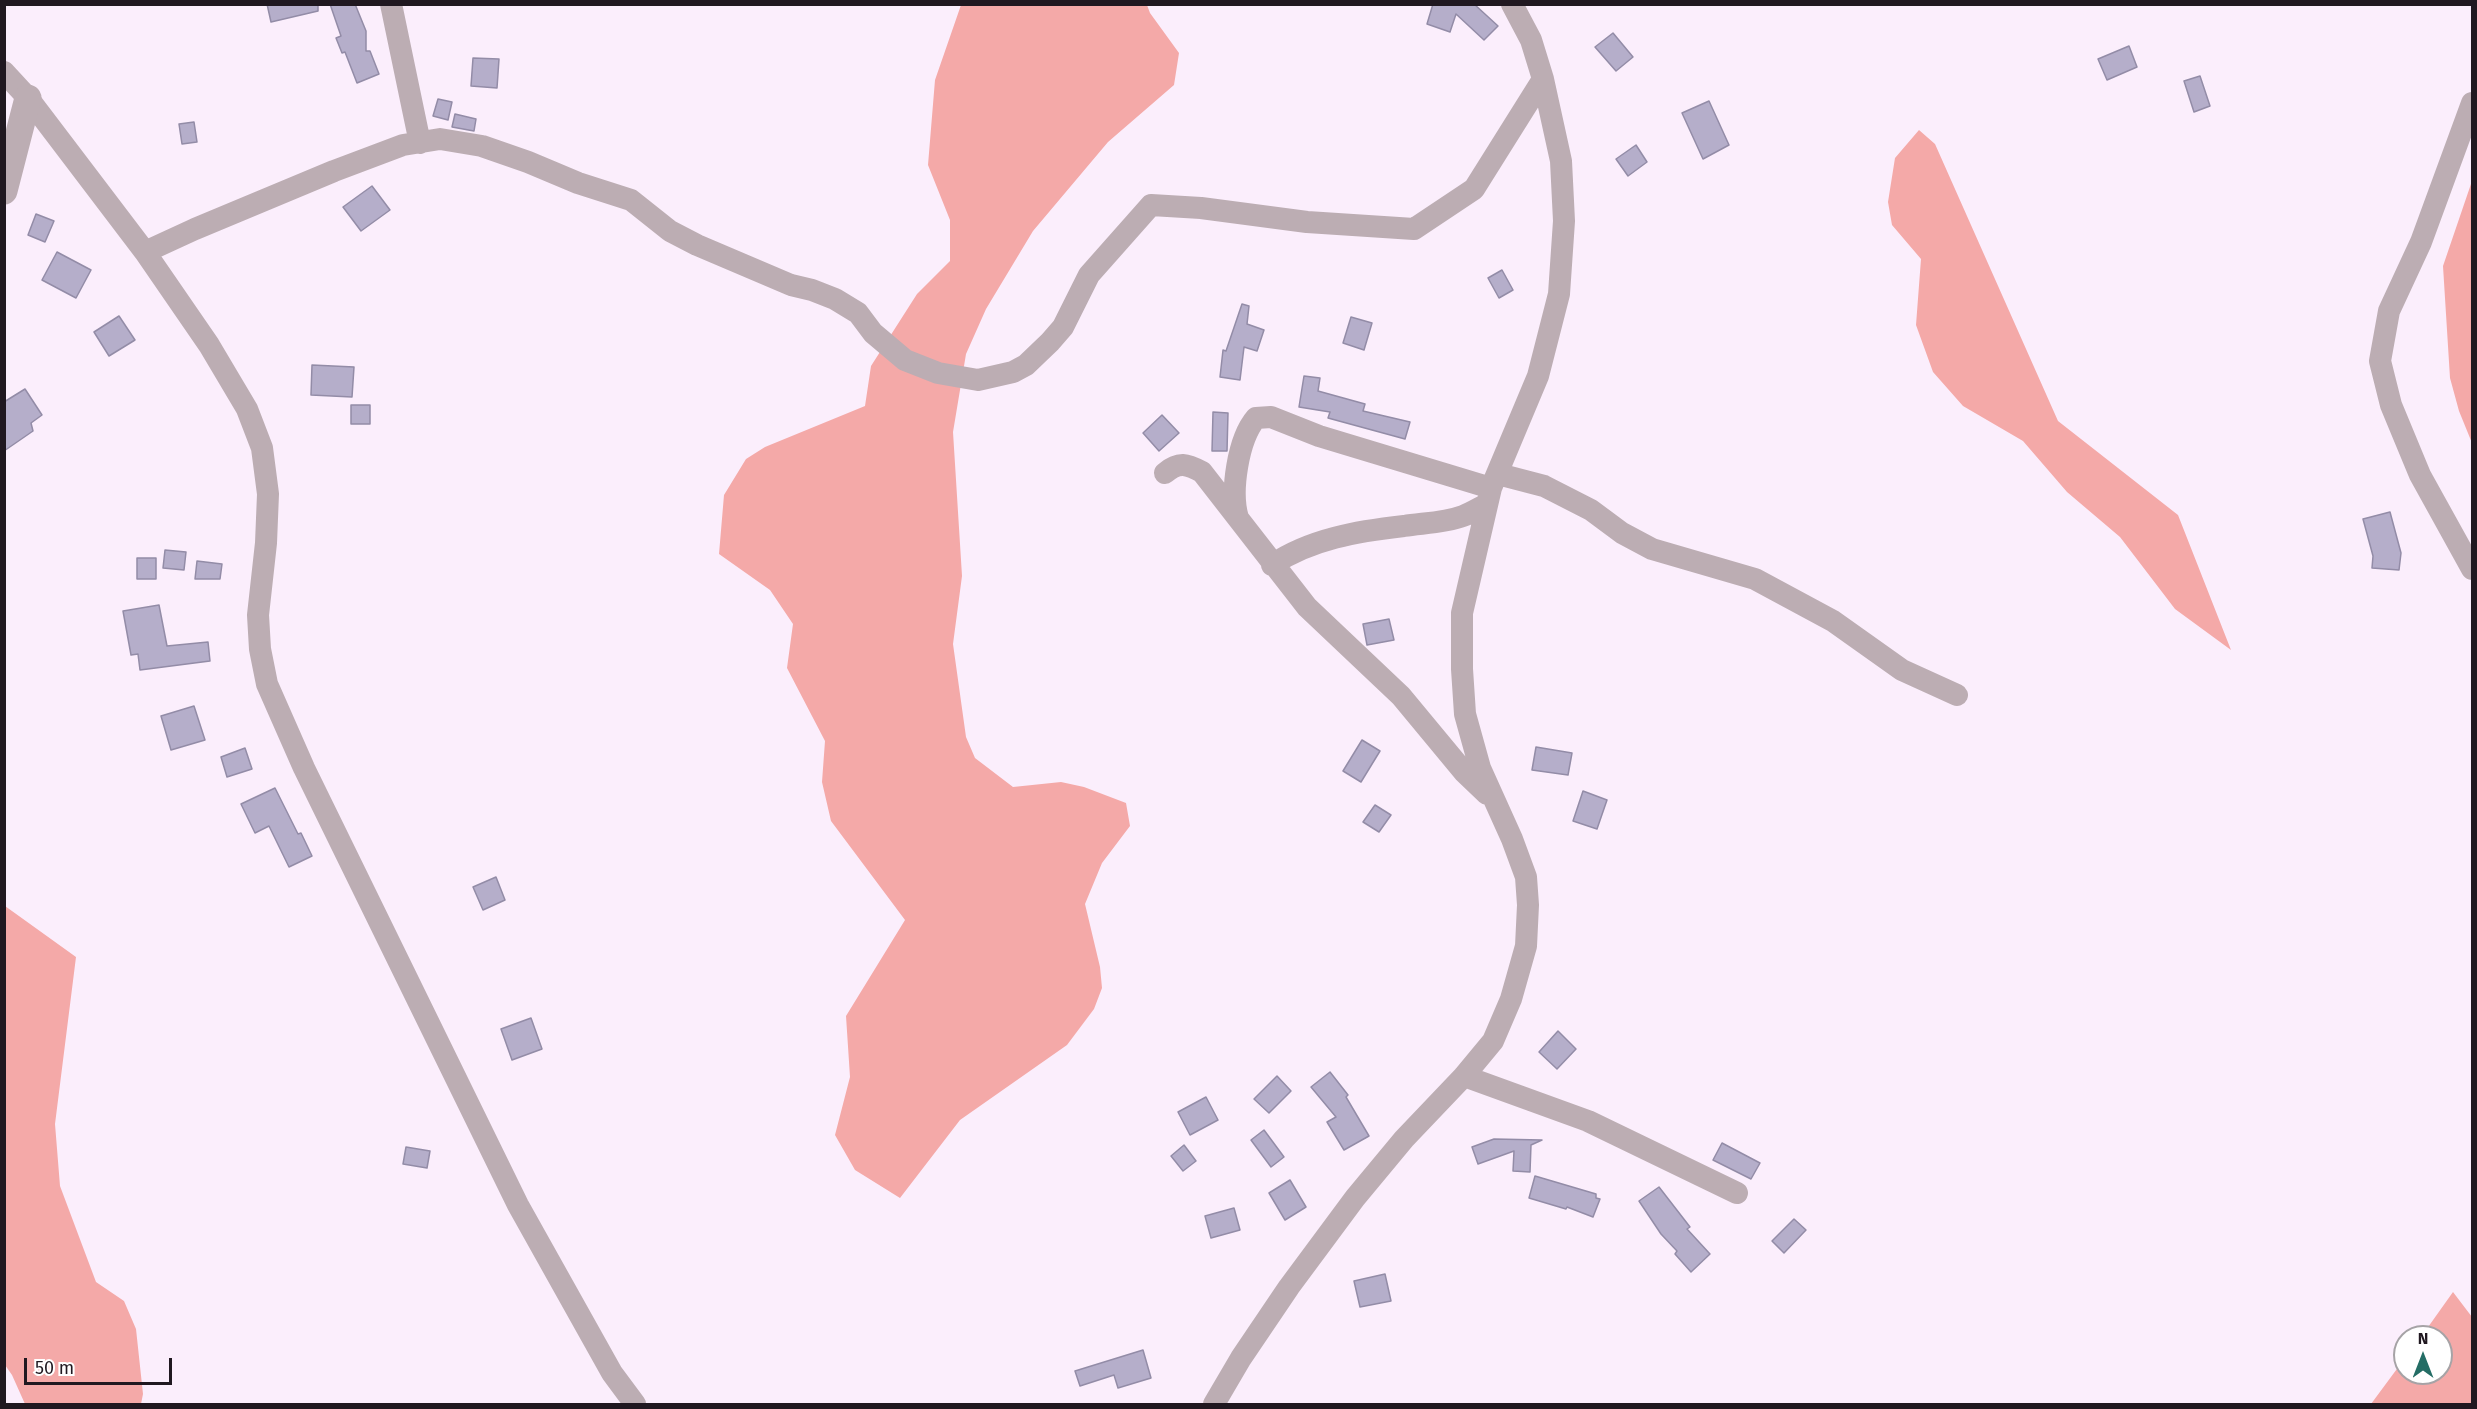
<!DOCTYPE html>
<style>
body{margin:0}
#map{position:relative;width:2477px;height:1409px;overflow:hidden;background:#fbeefc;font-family:"Fira Sans",sans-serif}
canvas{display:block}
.frame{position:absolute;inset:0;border:6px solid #201820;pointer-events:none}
.north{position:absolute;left:2393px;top:1325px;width:60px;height:60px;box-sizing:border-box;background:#fff;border:2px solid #a6a3a6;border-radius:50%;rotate:0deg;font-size:16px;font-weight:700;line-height:24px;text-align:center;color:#201820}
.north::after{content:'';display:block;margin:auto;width:21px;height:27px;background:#246d65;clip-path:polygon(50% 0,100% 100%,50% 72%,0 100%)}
.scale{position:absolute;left:24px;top:1358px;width:148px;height:27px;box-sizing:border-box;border:3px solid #201820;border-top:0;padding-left:8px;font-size:18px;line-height:21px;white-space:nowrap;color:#201820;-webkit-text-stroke:4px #fff;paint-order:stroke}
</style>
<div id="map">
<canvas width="2477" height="1409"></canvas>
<div class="frame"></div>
<div class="north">N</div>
<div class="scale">50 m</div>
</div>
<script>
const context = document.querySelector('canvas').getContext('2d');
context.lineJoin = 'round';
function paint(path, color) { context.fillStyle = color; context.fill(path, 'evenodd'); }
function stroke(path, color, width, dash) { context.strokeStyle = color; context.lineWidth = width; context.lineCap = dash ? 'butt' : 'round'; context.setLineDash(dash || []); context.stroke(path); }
paint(new Path2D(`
 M961,5H1147L1150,13L1179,53L1174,85L1108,142L1033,231L986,309L966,354L953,432L962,576L953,644L966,737L975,758L1013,787L1061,782L1084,787L1126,803L1130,826L1102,863L1085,904L1100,967L1102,988L1094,1009L1067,1045L960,1120L900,1198L855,1170L835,1135L850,1077L846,1016L905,920L831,821L822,782L825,741L787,668L793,624L770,590L719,554L724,495L746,459L765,447L865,406L871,366L917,294L950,261V220L928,165L935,80Z
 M1919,130L1935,144L2058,421L2178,515L2231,650L2175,609L2120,537L2067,492L2023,441L1963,406L1933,372L1916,325L1921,259L1892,225L1888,202L1895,158Z
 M2472,181V443L2459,411L2450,378L2443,266Z
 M5,906L76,957L55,1124L60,1186L96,1282L124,1301L136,1329L143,1394L141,1404H25L12,1375L5,1365Z
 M2453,1292L2472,1317V1404H2371L2405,1358V1373H2441V1337H2421Z`), '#f4a9a8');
const building = new Path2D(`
 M267,4H318V11L271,22Z
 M330,4H355L366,31V51H370L379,74L357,83L345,52L342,53L336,38L341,36Z
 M1433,4H1474L1498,26L1484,40L1456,14L1450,32L1427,24Z
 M1613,33L1633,57L1616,71L1595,47Z
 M2129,46L2137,67L2107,80L2098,59Z
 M473,58L499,59L497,88L471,86Z
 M2200,76L2210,106L2194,112L2184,81Z
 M438,99L452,102L448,120L433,116Z
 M1709,101L1729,145L1703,159L1682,113Z
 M455,114L476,119L474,131L452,127Z
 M194,122L197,142L182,144L179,124Z
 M1636,145L1647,162L1628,176L1616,159Z
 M372,186L390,210L361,231L343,207Z
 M36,214L54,221L45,242L28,235Z
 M57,252L91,270L76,298L42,280Z
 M1502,270L1513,290L1499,298L1488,278Z
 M1242,304L1249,306L1247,324L1264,330L1257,351L1244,347L1240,380L1220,377L1223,350L1226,351Z
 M119,316L135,340L109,356L94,332Z
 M1351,317L1372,323L1364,350L1343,343Z
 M312,365L354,367L352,397L311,395Z
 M1304,376L1320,378L1318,391L1365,404L1363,411L1410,422L1405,439L1328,418L1330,412L1299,407Z
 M25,389L42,415L31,423L33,431L4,451V402Z
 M351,405H370V424H351Z
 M1213,412L1228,413L1227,451H1212Z
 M1162,415L1179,433L1159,451L1143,433Z
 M2390,512L2401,553L2399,570L2372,568L2373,556L2363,519Z
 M165,550L186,552L184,570L163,568Z
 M137,558H156V579H137Z
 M197,561L222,564L220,579H195Z
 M159,605L167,646L208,642L210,661L140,670L138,654L131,655L123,611Z
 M1389,619L1394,640L1367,645L1363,624Z
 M194,706L205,740L171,750L161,716Z
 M1362,740L1380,751L1361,782L1343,771Z
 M1536,747L1572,753L1568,775L1532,770Z
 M245,748L252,769L227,777L221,757Z
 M275,788L298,834L301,833L312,856L289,867L269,826L255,833L241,804Z
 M1583,791L1607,800L1597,829L1573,821Z
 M1375,805L1391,815L1379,832L1363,822Z
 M496,877L505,900L483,910L473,887Z
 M531,1018L542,1049L512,1060L501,1029Z
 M1558,1031L1576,1049L1557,1069L1539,1052Z
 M1330,1072L1348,1095L1346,1097L1369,1136L1344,1150L1327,1122L1336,1117L1311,1087Z
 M1277,1076L1291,1091L1269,1113L1254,1099Z
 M1206,1097L1218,1120L1190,1135L1178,1112Z
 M1264,1130L1284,1157L1271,1167L1251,1140Z
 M1494,1139L1542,1140L1531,1145L1530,1172L1513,1171L1514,1151L1478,1164L1472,1147Z
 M1722,1143L1760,1163L1751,1179L1713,1160Z
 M1184,1145L1196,1161L1183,1171L1171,1156Z
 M406,1147L430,1151L427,1168L403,1164Z
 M1535,1176L1596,1194V1198L1600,1199L1593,1217L1567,1207L1566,1209L1529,1198Z
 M1290,1180L1306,1207L1285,1220L1269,1193Z
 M1659,1187L1690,1227L1687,1229L1710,1254L1691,1272L1675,1254L1677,1251L1661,1234L1639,1201Z
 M1234,1208L1240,1230L1211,1238L1205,1216Z
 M1794,1219L1806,1230L1784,1253L1772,1241Z
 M1385,1274L1391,1301L1360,1307L1354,1281Z
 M1143,1350L1151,1378L1118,1388L1114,1375L1080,1386L1075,1371Z`);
paint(building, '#b5aeca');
stroke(building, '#938ca7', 1.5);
stroke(new Path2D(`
 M391,4L420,143
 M4,72L28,98L145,252L209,345L247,409L262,448L268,494L266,543L258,615L260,649L267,684L304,768L518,1205L612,1373L635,1404
 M2472,103L2421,242L2389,311L2380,361L2391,405L2420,475L2472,569
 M145,252L195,229L334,171L403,145L440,139L482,146L528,162L578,183L631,200L670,231L697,245L791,285L812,290L835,299L858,313L873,333L905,360L938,373L978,380L1013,372L1026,365L1050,342L1063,327L1089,275L1151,205L1201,208L1307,222L1414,229L1474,189L1543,79
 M1165,473C1179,461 1187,464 1202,472L1307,607L1401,696L1464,772L1487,794
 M1498,474L1544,486L1591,510L1622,533L1652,549L1755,579L1833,621L1902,670L1957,695
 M1238,518C1230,492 1238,439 1256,418L1271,417L1319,436L1491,488
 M1272,565C1310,539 1359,531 1404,526C1423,523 1444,523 1463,516C1471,513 1479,508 1487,504
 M1464,1076L1588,1121L1737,1193
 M1214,1404L1241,1358L1289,1287L1355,1198L1404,1139L1464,1076L1493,1041L1511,999L1526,946L1528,905L1526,877L1512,839L1480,768L1465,714L1462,669V613L1491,488L1538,376L1559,294L1564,221L1561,161L1543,79L1531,40L1512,4`), '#bcadb3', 22);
stroke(new Path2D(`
 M4,191L28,98`), '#bcadb3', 27);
</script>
